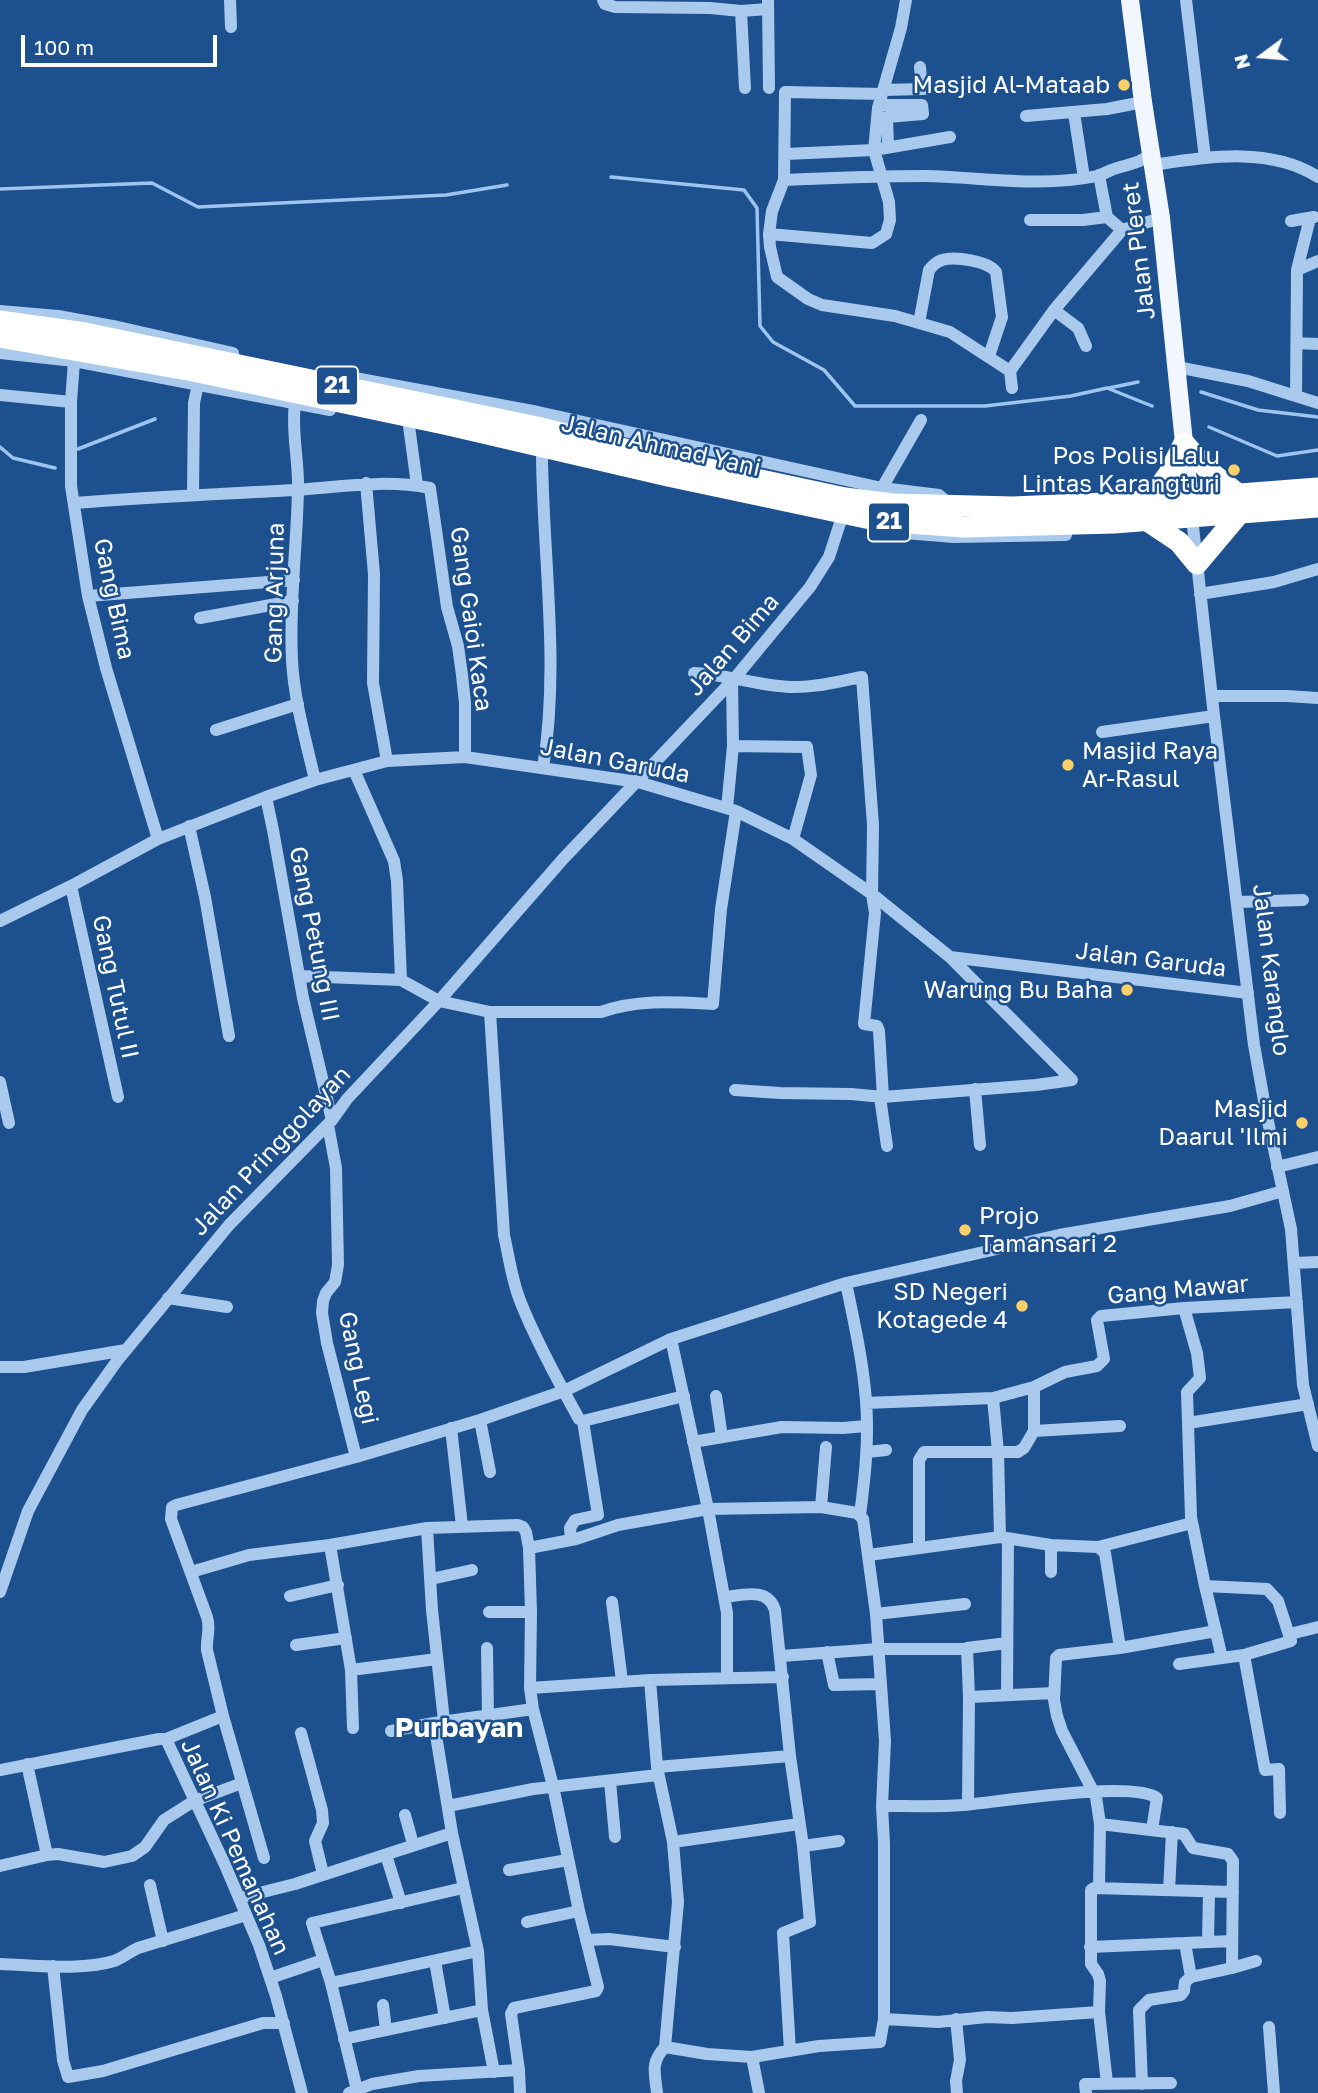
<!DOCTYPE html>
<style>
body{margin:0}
#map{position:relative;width:1318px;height:2093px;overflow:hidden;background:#1d508e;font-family:"Golos Text",sans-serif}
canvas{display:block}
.north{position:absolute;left:1227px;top:21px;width:70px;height:70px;-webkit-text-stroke:5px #1d508e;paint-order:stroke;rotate:254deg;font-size:19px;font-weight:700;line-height:28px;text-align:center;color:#fff}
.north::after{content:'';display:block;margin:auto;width:24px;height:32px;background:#fff;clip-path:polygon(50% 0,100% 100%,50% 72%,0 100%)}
.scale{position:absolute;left:21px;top:35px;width:196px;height:32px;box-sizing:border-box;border:4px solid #fff;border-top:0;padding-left:9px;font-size:21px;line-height:24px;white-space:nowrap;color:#fff;-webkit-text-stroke:5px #1d508e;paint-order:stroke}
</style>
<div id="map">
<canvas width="1318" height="2093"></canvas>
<div class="north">N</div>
<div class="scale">100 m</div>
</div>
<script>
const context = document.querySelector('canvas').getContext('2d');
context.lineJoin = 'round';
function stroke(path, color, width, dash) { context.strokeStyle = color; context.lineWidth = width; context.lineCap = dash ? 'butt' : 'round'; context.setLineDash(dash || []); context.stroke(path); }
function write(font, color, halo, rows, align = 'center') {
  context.font = font + ' "Golos Text",sans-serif'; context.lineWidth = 5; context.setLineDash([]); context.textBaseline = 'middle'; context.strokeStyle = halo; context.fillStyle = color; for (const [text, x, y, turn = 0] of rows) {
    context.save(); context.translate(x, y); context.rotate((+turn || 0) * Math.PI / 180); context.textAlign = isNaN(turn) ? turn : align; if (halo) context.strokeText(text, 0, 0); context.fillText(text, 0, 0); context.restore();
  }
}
stroke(new Path2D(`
 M611,177L744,190L757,208L760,326L773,342L824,370L855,406H985L1071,396L1107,388L1152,406
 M0,189L152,183L198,207L446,195L507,185
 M1109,388L1138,382
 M1201,392L1258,410L1318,417
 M1209,427L1277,456L1318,450
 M0,447L13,458L55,468
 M78,449L155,419`), '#9ec5ef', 3.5);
stroke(new Path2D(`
 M230,0L231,27
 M603,0L605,4L615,7L710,8L741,11L768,9
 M768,0L769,88
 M1186,0L1205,158
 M741,11L745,88
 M920,67L922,89
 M883,90L923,89L943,86
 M882,94L785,92L784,180L772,211L769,234L770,247L777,277L808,299L822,305L895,316L950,332L1010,371L1054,310L1122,230L1161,218
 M879,105H922L923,114L887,117L888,147
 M1074,113L1084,178
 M1026,116L1107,109L1143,102
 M786,154L874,150L950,137
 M1153,165C1207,157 1270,146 1318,177
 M1099,175L1107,217L1122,230
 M784,180C831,178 878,176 925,176C981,177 1041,188 1097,176C1104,174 1110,170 1117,168C1130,164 1140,163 1151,154
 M1030,220H1083L1107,217
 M1291,221L1314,217
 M769,234L872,243L886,234L890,220L889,202L874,150L878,108L901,28L906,0
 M1297,270L1310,218
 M1054,310L1078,328L1086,346
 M0,311L58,316L118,327L233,353
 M919,323L929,270C933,265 936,262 942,260C955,256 988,261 996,272L1002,317L989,356
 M1297,343L1318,344
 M0,353L74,361L330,410
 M74,361L71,402V486L88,596L106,668L158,839
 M1177,367L1248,381L1318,403
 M1010,371L1012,388
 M344,376L538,412L882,488L939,495L945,500
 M0,395L71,402
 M1296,396L1297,270L1318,261
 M295,404C291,431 299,461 298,489C297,546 289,603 292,660C294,700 306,741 315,780
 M409,426L417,485
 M542,456C543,559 560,665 543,768
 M366,483L374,574L373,683L387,761
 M882,488L921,420
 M193,494L194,403L198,384
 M74,503C148,497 222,494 295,490C340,487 385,479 430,488L447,607L458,646L462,675L465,703V757
 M1192,518L1214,716L1254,1045L1266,1112L1291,1229L1303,1385L1318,1446
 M892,532L954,537L1066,535
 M1200,594L1274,582L1318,569
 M88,596L294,580
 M200,618L293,601
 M694,673C726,674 758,686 791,687C815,688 839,681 862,677L873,825L872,894L875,913L864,1024L877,1026L879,1031L883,1097
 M1212,696H1287L1318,698
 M216,730L298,704
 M1102,732L1214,716
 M733,746L807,747L811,775L793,839
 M354,770L394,861L397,881L401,980
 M266,797L273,830L303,998L332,1120
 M727,808L733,746L732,682
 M189,826L205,897L229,1036
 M71,886L118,1097
 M1238,902L1303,900
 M0,921L71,886L158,839L266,797L315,780L387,761L465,757L638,782L736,811L793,839L872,894L950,957L1248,993
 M950,957L1072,1080
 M299,976L401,980L439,1001L490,1012H601C638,999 675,1002 713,1004L721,909L736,811
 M490,1012L504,1235C509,1257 512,1282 521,1303C536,1341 559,1383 579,1419L583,1421L684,1396
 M0,1082L9,1123
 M975,1089L980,1145
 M735,1090L780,1093L851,1094L883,1097L1036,1085L1072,1080
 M880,1097L887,1146
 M328,1125L336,1168L338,1265L335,1282L326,1293L323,1301L322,1313L327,1343L356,1457
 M1277,1167L1318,1157
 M1294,1263L1318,1262
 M846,1283C854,1322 863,1361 866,1401C869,1439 865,1477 860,1515
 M168,1298L227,1307
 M1184,1308L1197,1353L1200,1378L1187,1392L1191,1517L1205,1586L1207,1594L1222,1658L1244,1655L1291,1641L1278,1601L1267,1589L1205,1586
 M671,1339L708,1509L727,1613V1677
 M0,1367H24L126,1350
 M716,1396L722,1437
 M993,1398L998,1452L1000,1537
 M866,1403L993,1398L1034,1387L1065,1372L1097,1366L1104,1359L1097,1320L1101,1316L1184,1308L1297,1302
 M480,1420L490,1472
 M1188,1423L1308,1404
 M451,1428L462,1526
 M1034,1431V1387
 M693,1442L782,1427L843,1428L866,1426
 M867,1452L886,1450
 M821,1507L826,1447
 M427,1528L432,1610L444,1721
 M571,1540L570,1528L575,1520L598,1515L583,1421
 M330,1545L351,1670L353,1728
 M1098,1547L1105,1553L1120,1648
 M529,1548L576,1539L618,1525L708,1509L821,1507L857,1513L863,1519L876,1614L885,1741L882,1806L884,1843V2019L880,2042L819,2046L752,2057L707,2054L665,2047
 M919,1548V1460L924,1452H1018L1024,1448L1034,1431L1120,1426
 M869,1555L1000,1537L1051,1545L1098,1547L1192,1523
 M191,1572L249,1555L330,1545L427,1528L518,1525L523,1527L526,1532L529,1548L531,1612L530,1688L533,1709L553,1786L579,1911L598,1987L596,1991L514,2008L511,2014L519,2070L520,2093
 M1051,1572V1545
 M431,1579L472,1570
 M0,1592L28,1511L82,1410L117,1361L229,1225L332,1120L347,1099L439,1001L563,859L734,679L810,587L829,557L840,523
 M290,1596L338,1585
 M725,1597C743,1595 768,1587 775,1610L790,1756L803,1846L810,1922L783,1933L790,2051
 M612,1602L622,1681
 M489,1612H531
 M876,1614L965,1604
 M1290,1634L1318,1627
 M296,1645L346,1638
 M487,1648L488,1715
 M827,1652L834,1685L881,1684
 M1244,1655L1265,1770L1279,1769L1280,1813
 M781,1656L878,1649H967
 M1179,1664L1222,1658
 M351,1670L437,1659
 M650,1680L783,1677
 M530,1688L650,1680L657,1767L673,1842L678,1902L665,2047
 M1007,1695L1008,1539
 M969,1697L1054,1693
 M391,1731L434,1723
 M301,1733L322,1810L323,1823L315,1841L323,1874
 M166,1739L225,1865L259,1945L276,1996L302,2093
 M27,1764L47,1855
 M657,1767L790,1756
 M0,1770L159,1739H166L223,1716
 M610,1781L615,1837
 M968,1804L969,1697L967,1648L1007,1643
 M448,1806L533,1789L658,1775
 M882,1806C909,1806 937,1807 964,1805C1000,1802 1132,1780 1157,1798L1152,1830
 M405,1815L413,1844
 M1100,1824L1096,1797L1062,1731L1057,1716L1054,1700L1056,1658L1059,1655L1120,1648L1216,1631
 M673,1842L799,1824
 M803,1846L839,1841
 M386,1855L401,1903
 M264,1858L223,1716L207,1650C206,1637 211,1630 207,1617L171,1519L172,1507L176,1505L356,1457L480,1420L564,1391L671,1339L846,1283L1059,1235L1230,1206L1283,1191
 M0,1866L47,1855L58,1854L104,1862L132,1856L145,1847L164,1820L194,1801L242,1783
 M509,1870L568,1860
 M150,1885L163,1941
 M1099,1888L1100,1824L1184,1834L1193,1848L1228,1854L1233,1861L1232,1968L1191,1977L1185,1982L1184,1991L1181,1995L1149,2000L1139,2010L1142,2084
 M1169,1890L1172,1832
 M239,1898L295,1884L452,1833
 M527,1922L579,1911
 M586,1940L609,1939L675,1947
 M1208,1941L1209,1892
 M1185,1943L1191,1977
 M1090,1947L1232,1941
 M435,1961L445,2018
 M0,1964C35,1965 81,1971 114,1961C123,1958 129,1952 138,1948L246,1915
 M53,1966L63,2060L68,2077L103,2071L263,2023H284
 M1232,1968L1256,1961
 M270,1978L323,1960
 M331,1983L478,1951
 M383,2005L386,2030
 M1099,2012L1100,1981L1098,1974L1091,1964V1890L1094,1888L1233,1892
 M884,2019L938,2022L987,2017L1012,2018L1099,2012L1107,2083
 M956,2019L960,2060L956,2081L957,2093
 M1269,2027L1274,2093
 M344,2039L482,2010
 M752,2057L759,2093
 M494,2072L482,2010L478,1951L452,1833L434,1723L533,1709
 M357,2090L331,1983L312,1923L463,1888
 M349,2093L372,2084L419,2076L519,2070
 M657,2093C655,2073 650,2063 665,2047
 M1086,2093L1085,2084L1171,2083`), '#aacaed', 12);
stroke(new Path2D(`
 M1130,0L1143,102L1161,218L1191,511`), '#f1f6ff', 18);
stroke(new Path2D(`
 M0,321L85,333L537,427L672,461L845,498L893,504L1013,507L1149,501L1318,488
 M0,337L193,371L444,424L668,476L880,521L964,527L1114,523L1318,507
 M1149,501L1169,473L1184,443L1208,470L1238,494
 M1149,522L1179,542L1197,564L1240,513`), '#fff', 21);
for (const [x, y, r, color] of [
 [1124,85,7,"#fdd068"],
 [1234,470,7,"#fdd068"],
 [1068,765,7,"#fdd068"],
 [1127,990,7,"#fdd068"],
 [1302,1123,7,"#fdd068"],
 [965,1230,7,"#fdd068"],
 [1022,1306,7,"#fdd068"]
]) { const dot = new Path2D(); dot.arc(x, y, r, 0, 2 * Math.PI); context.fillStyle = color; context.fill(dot); stroke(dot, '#1d508e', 2.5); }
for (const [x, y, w] of [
 [337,386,42],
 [889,522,42]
]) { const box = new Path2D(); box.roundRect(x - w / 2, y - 19.5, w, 39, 5); context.fillStyle = '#1d508e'; context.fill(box); stroke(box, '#fff', 2); }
write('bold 23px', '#fff', null, [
 ["21",337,386],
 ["21",889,522]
]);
write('24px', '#fff', '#1d508e', [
 ["Masjid Al-Mataab",1110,85],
 ["Pos Polisi Lalu",1220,456],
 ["Lintas Karangturi",1220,484],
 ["Masjid Raya",1082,751,"left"],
 ["Ar-Rasul",1082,779,"left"],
 ["Warung Bu Baha",1113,990],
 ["Masjid",1288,1109],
 ["Daarul 'Ilmi",1288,1137],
 ["Projo",979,1216,"left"],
 ["Tamansari 2",979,1244,"left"],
 ["SD Negeri",1008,1292],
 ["Kotagede 4",1008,1320]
], 'right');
write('24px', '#fff', '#1d508e', [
 ["Jalan Pleret",1139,251,-97],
 ["Jalan Ahmad Yani",661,446,13],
 ["Gang Arjuna",275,593,-89],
 ["Gang Bima",114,599,78],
 ["Gang Gaioi Kaca",471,619,82],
 ["Jalan Bima",733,645,-49],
 ["Jalan Garuda",615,761,11],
 ["Gang Petung III",314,934,79],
 ["Jalan Garuda",1151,960,7],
 ["Jalan Karanglo",1271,970,83],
 ["Gang Tutul II",115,987,78],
 ["Jalan Pringgolayan",271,1151,-47],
 ["Gang Mawar",1178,1290,-5],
 ["Gang Legi",358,1368,78],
 ["Jalan Ki Pemanahan",235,1847,66]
]);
write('bold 28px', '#fff', '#1d508e', [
 ["Purbayan",459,1728]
]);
</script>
